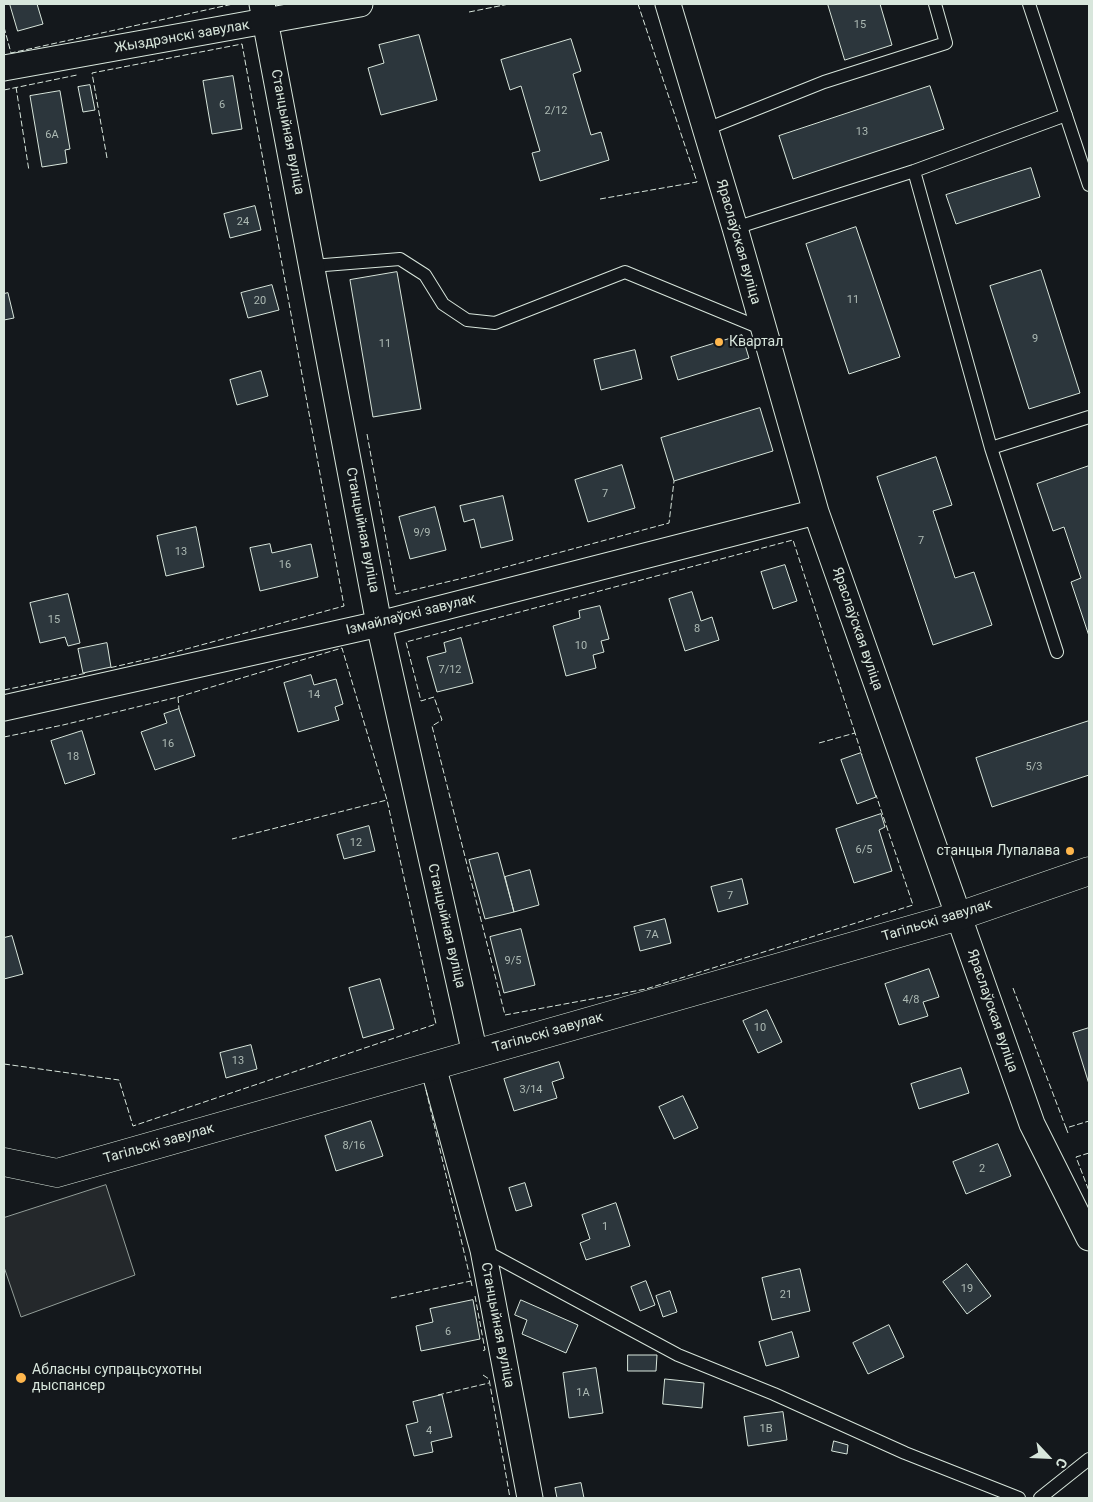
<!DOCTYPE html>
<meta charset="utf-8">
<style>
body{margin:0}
#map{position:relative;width:1093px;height:1502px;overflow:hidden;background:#14181c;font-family:Roboto,sans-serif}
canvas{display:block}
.frame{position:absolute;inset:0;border:5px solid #d8e6dc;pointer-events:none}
.north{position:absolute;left:1023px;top:1432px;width:50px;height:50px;-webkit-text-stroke:4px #14181c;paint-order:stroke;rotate:115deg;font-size:14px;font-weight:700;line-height:20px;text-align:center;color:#d8e6dc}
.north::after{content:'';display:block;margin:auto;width:18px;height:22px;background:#d8e6dc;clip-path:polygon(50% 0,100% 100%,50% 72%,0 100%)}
</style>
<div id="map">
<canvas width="1093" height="1502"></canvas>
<div class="frame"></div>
<div class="north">С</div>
</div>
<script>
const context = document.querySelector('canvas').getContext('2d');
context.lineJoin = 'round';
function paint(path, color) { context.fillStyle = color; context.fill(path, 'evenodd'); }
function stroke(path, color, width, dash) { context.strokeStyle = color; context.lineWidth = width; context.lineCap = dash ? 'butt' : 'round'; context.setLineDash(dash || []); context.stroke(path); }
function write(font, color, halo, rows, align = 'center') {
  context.font = font + ' Roboto,sans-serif'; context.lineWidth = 4; context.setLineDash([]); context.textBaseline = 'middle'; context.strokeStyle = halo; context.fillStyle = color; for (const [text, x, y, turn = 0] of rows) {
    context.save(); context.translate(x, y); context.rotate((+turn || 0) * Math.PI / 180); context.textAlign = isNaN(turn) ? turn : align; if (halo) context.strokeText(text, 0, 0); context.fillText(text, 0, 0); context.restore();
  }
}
const parking = new Path2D(`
 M106,1185L135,1275L21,1317L4,1267V1218Z`);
paint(parking, '#24282b');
stroke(parking, '#939e99', 1);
const building = new Path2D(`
 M10,4H37L43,24L18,31Z
 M828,4H880L892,45L845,60Z
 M419,35L437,100L381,115L368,68L384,63L379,45Z
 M571,39L581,71L573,74L591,135L601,132L609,160L540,181L532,153L540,151L521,86L510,90L501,60Z
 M233,76L242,129L212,134L203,81Z
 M90,85L95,110L83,112L78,87Z
 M930,86L944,129L793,179L779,136Z
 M60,91L70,149L65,150L67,163L42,167L30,96Z
 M1031,168L1040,197L956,224L946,195Z
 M255,206L261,230L230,238L224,214Z
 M856,227L900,357L849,374L806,244Z
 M1041,270L1080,393L1029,409L990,286Z
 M397,272L421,409L373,417L350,280Z
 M272,285L279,310L248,318L241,293Z
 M8,293L14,318L4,320V294Z
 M742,335L749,358L678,380L671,357Z
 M635,350L642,379L601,390L594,360Z
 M261,371L268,396L237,405L230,380Z
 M760,408L773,451L674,481L661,438Z
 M936,457L952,505L933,511L955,578L974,572L992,625L933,645L877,477Z
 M622,465L635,508L588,522L575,480Z
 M1089,466V636L1071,582L1081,578L1064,527L1053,531L1037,484Z
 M503,496L513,540L481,548L474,519L464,522L460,506Z
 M435,507L446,550L410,559L399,517Z
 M196,527L204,567L166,576L157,536Z
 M270,544L272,553L311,544L318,577L260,591L250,548Z
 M785,565L797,601L773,609L761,572Z
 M692,592L701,621L712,617L719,640L685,651L669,599Z
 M68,594L80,643L68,646L65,637L40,643L30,603Z
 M600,606L609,639L601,641L604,652L593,655L596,668L566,676L553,626L580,618L579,611Z
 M461,638L473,683L437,692L427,657L446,652L444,643Z
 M107,643L111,667L83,673L78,649Z
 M311,675L314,685L336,679L343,704L335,707L339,720L298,732L284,683Z
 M179,709L195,756L155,770L141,732L167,723L164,714Z
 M1089,721V775L992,807L976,758Z
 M82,731L95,774L65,784L51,741Z
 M861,753L876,797L857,804L841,760Z
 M881,814L885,827L879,830L892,871L854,883L836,829Z
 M369,826L375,851L344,859L337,835Z
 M498,853L514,912L485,919L469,860Z
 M530,870L539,905L514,912L505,877Z
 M742,879L748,904L718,912L711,887Z
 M665,919L671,943L640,951L634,927Z
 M521,929L535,985L504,993L490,937Z
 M12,936L23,974L4,979V938Z
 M929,969L939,997L923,1002L928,1016L899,1025L885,984Z
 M380,979L394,1029L363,1038L349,988Z
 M767,1010L782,1042L758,1053L743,1021Z
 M1089,1028V1084L1073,1033Z
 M251,1045L257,1069L226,1078L220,1053Z
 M559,1062L564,1078L552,1082L557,1098L514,1111L504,1079Z
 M961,1068L969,1093L919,1109L911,1084Z
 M683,1096L698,1128L674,1139L659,1107Z
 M371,1121L383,1156L336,1171L325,1136Z
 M998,1144L1011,1176L966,1194L953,1162Z
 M525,1183L532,1206L516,1211L509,1188Z
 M616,1203L630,1246L586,1260L580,1243L590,1239L582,1215Z
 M967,1264L991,1296L967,1314L943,1282Z
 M800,1269L810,1311L772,1320L762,1278Z
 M646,1281L655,1305L640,1311L631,1287Z
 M670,1291L677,1312L663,1317L656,1296Z
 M473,1300L480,1339L421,1351L416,1326L433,1322L430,1309Z
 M521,1300L578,1325L566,1353L522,1334L527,1320L515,1315Z
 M889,1325L904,1357L868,1374L853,1343Z
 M792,1332L799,1357L766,1366L759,1342Z
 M628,1355H657L656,1371H628Z
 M596,1368L603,1413L569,1418L563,1373Z
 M665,1379L704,1383L702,1408L663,1404Z
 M442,1395L452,1437L431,1442L433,1452L414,1456L406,1425L418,1422L413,1402Z
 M783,1412L787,1440L748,1446L744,1417Z
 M834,1441L848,1445L847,1454L832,1451Z
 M581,1483L584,1498H557L555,1488Z`);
paint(building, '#2c363c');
stroke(building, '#d8e6dc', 1);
const service = new Path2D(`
 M1029,4L1089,185
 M704,130L824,82L946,43L935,4
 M914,171L991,448L1057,652
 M735,228L914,171L1066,115
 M312,266L400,259L425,275L443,304L467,320L495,323L625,272L763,329
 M991,448L1089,417
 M483,1250L678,1355L774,1394L905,1453L1019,1498
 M1040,1498L1089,1459`);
const minor = new Path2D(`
 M262,4L379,624L475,1054
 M668,4L735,228L816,512L1032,1124L1089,1238
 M4,68L360,4
 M4,708L379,624L816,512
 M433,1066L483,1250L530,1498`);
const secondary = new Path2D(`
 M4,1162L57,1173L959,916L1089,871`);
stroke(service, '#d8e6dc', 14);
stroke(minor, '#d8e6dc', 27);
stroke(secondary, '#d8e6dc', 29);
stroke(service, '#14181c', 12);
stroke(minor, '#14181c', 25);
stroke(secondary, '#14181c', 28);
stroke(new Path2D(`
 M469,12L509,4
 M4,27L11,53L233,4
 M16,87L29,171
 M4,90L77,75
 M107,158L92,73L242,44L344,606L157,657L109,668
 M600,199L697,182L638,4
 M367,434L396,594L472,576L669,523L674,481
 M4,690L87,673
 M178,697L342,648L387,800L232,839
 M855,733L793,540L406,642L421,701L434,697L442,720L432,726L505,1015L646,989L913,905L876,795
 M4,737L63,725L178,697L179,709
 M819,743L855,733L862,755
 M1013,988L1066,1128
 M4,1064L119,1080L133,1126L436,1024L387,800
 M426,1090L472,1286
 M1068,1133L1066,1128L1089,1121
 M1089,1153L1076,1157L1089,1191
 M475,1296L485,1350L481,1351
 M391,1298L471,1281
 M483,1375L489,1379L510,1498
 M438,1395L489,1383`), '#d8e6dc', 1, [6, 2.5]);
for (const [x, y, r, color] of [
 [719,342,5,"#ffb74d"],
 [1070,851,5,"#ffb74d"],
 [21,1378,6,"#ffb74d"]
]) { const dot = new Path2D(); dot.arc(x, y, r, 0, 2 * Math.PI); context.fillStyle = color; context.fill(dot); stroke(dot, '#14181c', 2); }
write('11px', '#adbab4', null, [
 ["15",860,25],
 ["6",222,105],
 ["2/12",556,111],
 ["13",862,132],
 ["6А",52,135],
 ["24",243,222],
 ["11",853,300],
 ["20",260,301],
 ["9",1035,339],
 ["11",385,344],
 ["7",605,494],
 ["9/9",422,533],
 ["7",921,541],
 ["13",181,552],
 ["16",285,565],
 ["15",54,620],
 ["8",697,629],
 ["10",581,646],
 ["7/12",450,670],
 ["14",314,695],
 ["16",168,744],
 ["18",73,757],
 ["5/3",1034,767],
 ["12",356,843],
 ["6/5",864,850],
 ["7",730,896],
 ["7А",652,935],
 ["9/5",513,961],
 ["4/8",911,1000],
 ["10",760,1028],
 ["13",238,1061],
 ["3/14",531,1090],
 ["8/16",354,1146],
 ["2",982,1169],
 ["1",605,1227],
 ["19",967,1289],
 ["21",786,1295],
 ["6",448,1332],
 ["1А",583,1393],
 ["1В",766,1429],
 ["4",429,1431]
]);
write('14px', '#d8e6dc', '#14181c', [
 ["Жыздрэнскі завулак",182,37,-10],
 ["Станцыйная вуліца",287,132,79],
 ["Яраслаўская вуліца",738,242,74],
 ["Станцыйная вуліца",362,530,79],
 ["Ізмайлаўскі завулак",411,615,-14],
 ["Яраслаўская вуліца",857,629,71],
 ["Тагільскі завулак",937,921,-17],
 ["Станцыйная вуліца",446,926,77],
 ["Яраслаўская вуліца",992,1011,71],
 ["Тагільскі завулак",548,1033,-16],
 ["Тагільскі завулак",159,1144,-16],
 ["Станцыйная вуліца",497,1325,79]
]);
write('14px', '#d8e6dc', '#14181c', [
 ["Квартал",729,342],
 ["станцыя Лупалава",1060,851,"right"],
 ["Абласны супрацьсухотны",32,1370],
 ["дыспансер",32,1386]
], 'left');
</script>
